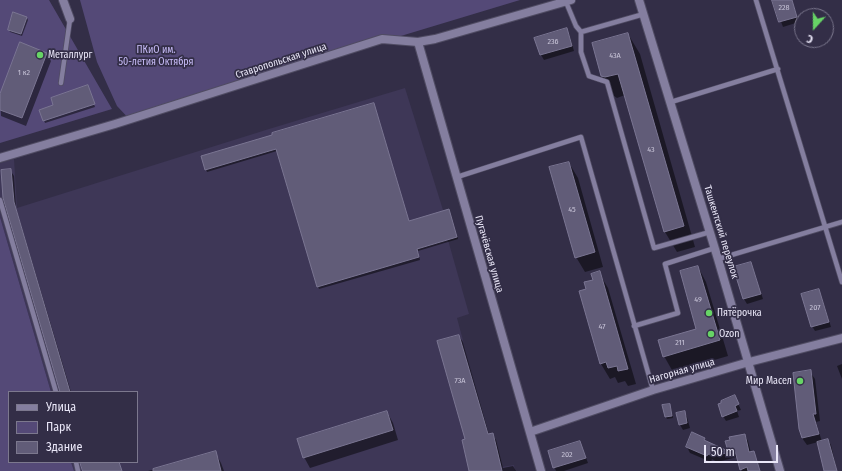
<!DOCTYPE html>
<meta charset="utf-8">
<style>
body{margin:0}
#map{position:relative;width:842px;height:471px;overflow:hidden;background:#332e47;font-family:"Fira Sans Condensed",sans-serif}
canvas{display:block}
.legend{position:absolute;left:8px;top:391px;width:130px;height:72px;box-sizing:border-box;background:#332e47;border:1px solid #7c788e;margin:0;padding:5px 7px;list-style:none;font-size:12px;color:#eae7f8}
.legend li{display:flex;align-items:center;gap:8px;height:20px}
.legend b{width:20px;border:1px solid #7c788e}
.north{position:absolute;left:794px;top:8px;width:40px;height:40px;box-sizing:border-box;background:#332e47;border:1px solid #7c788e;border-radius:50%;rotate:201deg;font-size:11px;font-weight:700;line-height:16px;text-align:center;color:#eae7f8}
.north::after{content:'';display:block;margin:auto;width:14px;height:18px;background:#67d466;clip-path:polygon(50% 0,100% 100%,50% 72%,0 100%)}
.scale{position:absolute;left:704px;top:445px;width:74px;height:18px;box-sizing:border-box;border:2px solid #eae7f8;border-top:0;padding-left:5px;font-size:12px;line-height:14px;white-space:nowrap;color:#eae7f8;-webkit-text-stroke:3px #332e47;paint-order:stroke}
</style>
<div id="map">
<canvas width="842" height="471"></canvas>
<ul class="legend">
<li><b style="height:5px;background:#847e9f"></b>Улица</li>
<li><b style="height:11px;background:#544977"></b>Парк</li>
<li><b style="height:11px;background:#615c78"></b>Здание</li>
</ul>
<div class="north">С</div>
<div class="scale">50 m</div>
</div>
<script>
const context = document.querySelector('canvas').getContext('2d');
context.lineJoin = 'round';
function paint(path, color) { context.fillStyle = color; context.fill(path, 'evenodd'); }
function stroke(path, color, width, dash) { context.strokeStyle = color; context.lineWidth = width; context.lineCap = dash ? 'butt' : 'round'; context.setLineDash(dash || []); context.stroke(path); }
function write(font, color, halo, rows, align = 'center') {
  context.font = font + ' "Fira Sans Condensed",sans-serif'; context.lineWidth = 3.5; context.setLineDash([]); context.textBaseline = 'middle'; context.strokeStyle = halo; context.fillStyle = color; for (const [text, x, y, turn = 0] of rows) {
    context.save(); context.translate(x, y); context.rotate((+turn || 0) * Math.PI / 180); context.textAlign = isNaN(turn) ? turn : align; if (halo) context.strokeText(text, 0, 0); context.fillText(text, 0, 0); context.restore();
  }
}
paint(new Path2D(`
 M405,88L443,210L449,209L457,237L448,240L469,314L457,318L488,434L493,433L502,467L514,465L515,471H74L71,462H137V392H51L0,217V163L14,159L17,208L269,129Z`), '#3e3757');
paint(new Path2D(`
 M0,0H49L112,109L0,143Z
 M80,0H520L275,74L133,123L117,106L97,62Z
 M0,217L51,392H9V462H71L74,471H0Z`), '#544977');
paint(new Path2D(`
 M773,0H792L799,22L783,27Z
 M14,13L27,18L28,20L22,36L10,32L9,30Z
 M566,29L569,34L574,51L544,60L541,55Z
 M628,34L640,54L695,247L677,252L665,232L625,95L617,98L614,96L602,76Z
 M46,53L51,61L26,126L1,116L0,97Z
 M89,89L95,107L45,123L41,111Z
 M374,104L409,222L449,212L458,239L418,251L420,260L319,289L277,151L207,172L202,157Z
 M569,163L578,178L603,267L585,272L576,257Z
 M10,170L14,176L16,208L71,392H61L4,198Z
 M751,263L753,268L763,299L747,304L744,299Z
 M698,267L706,282L728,356L673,372L664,356L698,329Z
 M599,273L608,288L636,384L628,386L625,381L618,383L615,377L610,379L601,364L581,292L588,290Z
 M818,290L821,295L831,327L815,331L812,326Z
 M459,336L463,342L489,435L492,434L496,440L503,468L513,466L516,471H470L467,440Z
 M842,364V379L837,366Z
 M810,372L815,379L820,421L816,422L822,442L828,440L831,445L837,471H825L818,442L807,445L802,438L800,429Z
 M735,397L741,410L737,411L739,417L726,421L723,416Z
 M670,405L673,418L667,419L666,417Z
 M387,412L393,423L398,440L310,468L304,457Z
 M684,412L687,417L690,428L683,430L680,425Z
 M745,435L748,441L751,453L753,452L757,459L760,471H742L737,457L717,462L712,459L711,462L690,453L687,447L704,439L706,442L729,452L727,441Z
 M580,442L588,463L564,471H556L549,452Z
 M215,452L221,463L224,471H148Z`), '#0007');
const building = new Path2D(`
 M772,0H792L797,17L779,22Z
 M13,12L27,17L21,34L8,30Z
 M567,28L572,46L540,55L534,38Z
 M628,33L684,226L664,232L618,74L605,77L601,76L592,43Z
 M20,42L47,53L22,118L0,110V94Z
 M88,85L95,104L43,121L39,110L53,105L51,98Z
 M374,103L409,221L449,209L457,237L417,249L419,257L317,287L276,149L205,170L201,156L272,135V133Z
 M569,162L595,252L575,258L549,167Z
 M11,169L14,202L70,392H60L3,198L1,170Z
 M751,262L761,294L743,299L733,267Z
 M698,266L720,340L663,357L658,340L696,329L680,271Z
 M600,271L628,369L618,371L617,366L608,368L606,362L600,364L579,291L586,289L584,282L593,280L591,274Z
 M819,289L829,322L811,327L801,294Z
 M459,335L488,434L493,433L502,471H469L462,440L465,439L437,341Z
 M811,370L816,414H813L819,434L802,438L799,429L793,373Z
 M735,395L739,404L735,406L737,411L722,417L718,404L721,403V401Z
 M670,404L672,416L665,417L662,405Z
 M387,411L393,430L303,458L297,439Z
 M685,411L687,423L679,425L676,413Z
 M692,432L705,438L704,440L728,451L725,441L730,440L729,437L745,434L749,452L754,451L760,471H748L747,467L740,470L735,451L713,456L708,454L707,456L686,447Z
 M828,439L837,471H824L817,442Z
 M580,441L586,458L553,468L548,451Z
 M216,451L221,471H153V469Z
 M80,462H119L122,471H83Z`);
paint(building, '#615c78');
stroke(building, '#7a7592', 1);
const service = new Path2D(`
 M756,0L842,282
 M566,2L576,26L581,32V52L589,76L607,82L654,248L710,232
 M581,32L644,14
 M61,83L70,19
 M671,102L778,69
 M457,177L581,137L653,390
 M0,200L56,392
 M718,259L842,222
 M634,326L678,313L665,264L715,248
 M76,462L78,471`);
const minor = new Path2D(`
 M63,0L70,19
 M639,0L718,259L780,471
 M418,42L541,471
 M530,432L653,390L749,362L842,338`);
const tertiary = new Path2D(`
 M0,158L115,124L382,39L418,42L435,39L571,0`);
stroke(service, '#504c63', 6);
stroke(minor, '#504c63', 10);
stroke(tertiary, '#504c63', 10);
stroke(service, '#847e9f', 4.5);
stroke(minor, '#847e9f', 8);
stroke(tertiary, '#847e9f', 8);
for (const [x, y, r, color] of [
 [40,55,4,"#67d466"],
 [709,313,4,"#67d466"],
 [711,334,4,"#67d466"],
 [800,381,4,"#67d466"]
]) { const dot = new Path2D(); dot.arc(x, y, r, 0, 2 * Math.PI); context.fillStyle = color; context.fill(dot); stroke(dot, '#332e47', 1.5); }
write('8px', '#c8c4d8', null, [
 ["228",784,8],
 ["236",553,42],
 ["43А",615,56],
 ["1 к2",24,73],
 ["43",651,150],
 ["45",572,210],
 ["49",698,300],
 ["207",815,308],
 ["47",602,327],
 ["211",680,343],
 ["73А",460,381],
 ["202",567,455]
]);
write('10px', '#c8bcf8', '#332e47', [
 ["ПКиО им.",156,50],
 ["50-летия Октября",156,62]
]);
write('10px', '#eae7f8', '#332e47', [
 ["Металлург",48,55],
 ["Пятёрочка",717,313],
 ["Ozon",719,334],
 ["Мир Масел",792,381,"right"]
], 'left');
write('10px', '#eae7f8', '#332e47', [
 ["Ставропольская улица",281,61,-18],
 ["Ташкентский переулок",721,232,73],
 ["Пугачёвская улица",489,254,74],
 ["Нагорная улица",682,371,-16]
]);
</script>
